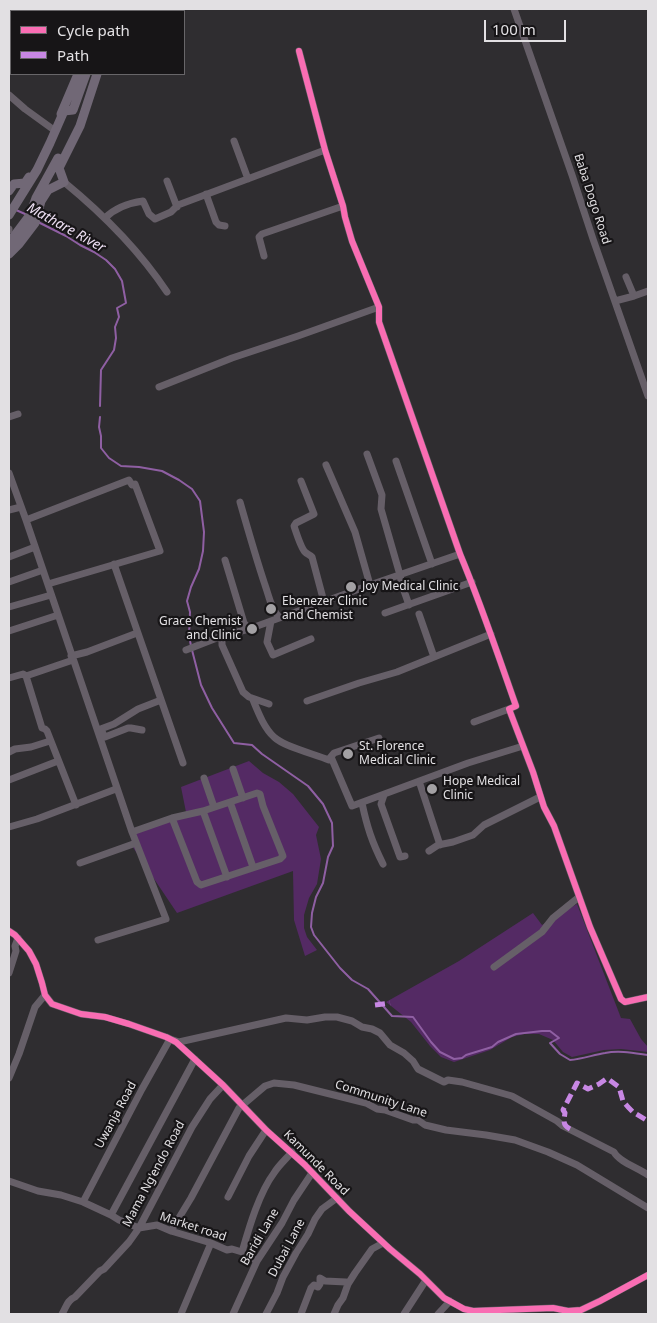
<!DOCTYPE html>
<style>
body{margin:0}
#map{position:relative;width:657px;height:1323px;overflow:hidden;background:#2f2d30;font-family:"Noto Sans",sans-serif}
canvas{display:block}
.frame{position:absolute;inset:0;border:10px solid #e2e0e3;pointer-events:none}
.legend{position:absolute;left:10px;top:10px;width:175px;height:65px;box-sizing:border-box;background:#171517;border:1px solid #686669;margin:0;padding:6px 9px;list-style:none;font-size:15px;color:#e2e0e3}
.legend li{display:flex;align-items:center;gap:10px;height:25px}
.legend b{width:25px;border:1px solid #686669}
.scale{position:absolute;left:484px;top:20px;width:82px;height:22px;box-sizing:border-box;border:2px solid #e2e0e3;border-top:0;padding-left:6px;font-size:15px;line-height:18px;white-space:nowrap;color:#e2e0e3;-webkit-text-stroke:4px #171517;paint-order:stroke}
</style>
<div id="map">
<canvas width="657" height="1323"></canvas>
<div class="frame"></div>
<ul class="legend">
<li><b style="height:6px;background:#f96db3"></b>Cycle path</li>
<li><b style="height:6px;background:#c787e3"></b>Path</li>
</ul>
<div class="scale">100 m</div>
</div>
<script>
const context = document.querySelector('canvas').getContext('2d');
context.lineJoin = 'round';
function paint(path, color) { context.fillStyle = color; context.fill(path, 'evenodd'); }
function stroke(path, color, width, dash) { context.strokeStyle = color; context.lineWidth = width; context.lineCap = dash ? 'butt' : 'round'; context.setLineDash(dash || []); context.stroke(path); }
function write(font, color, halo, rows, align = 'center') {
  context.font = font + ' "Noto Sans",sans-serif'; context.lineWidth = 4.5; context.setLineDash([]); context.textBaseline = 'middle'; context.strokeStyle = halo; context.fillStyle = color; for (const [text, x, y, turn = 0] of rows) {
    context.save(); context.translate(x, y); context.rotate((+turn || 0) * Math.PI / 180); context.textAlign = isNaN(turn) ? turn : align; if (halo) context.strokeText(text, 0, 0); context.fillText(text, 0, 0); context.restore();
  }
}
paint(new Path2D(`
 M249,761L263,773L279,782L293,794L319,827L316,835L321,859L317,884L309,898L304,915V928L307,937L317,950L305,956L294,920L293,871L177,913L130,843L140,828L187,817L181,787Z
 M577,904L621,1018L630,1019L641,1039L648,1047V1052L621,1049L604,1050L572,1057L563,1052L553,1040L539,1034H524L512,1037L490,1050L454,1062L441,1057L430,1046L411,1022L386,1002L459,961L533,913L542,925Z`), '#542a64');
stroke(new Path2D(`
 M16,210L25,214
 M38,222L66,236L80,245L94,252L106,260L115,269L122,281L126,303L117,308L119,317L115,327L116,338L114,350L101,370L100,406
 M100,417L99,427L101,436V448L109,458L121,466L139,467L162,471L179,480L192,489L200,501L204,532L203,551L199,569L191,587L187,601L190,612L189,635L191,646
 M192,650L201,685L212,708L234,743L252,745L262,754L308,786L323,804L332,823L333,846L328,857L323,883L316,897L312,913L311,927L314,935L340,968L352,980L368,989L392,1016L413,1017L431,1042L440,1052L454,1059L462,1058L466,1055L492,1047L498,1042L516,1034L542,1031H550L559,1038L550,1043L560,1054L570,1060C582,1059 593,1055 605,1053C619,1050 634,1053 648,1055`), '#8f5fa3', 2);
stroke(new Path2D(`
 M514,9L572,175L593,239L648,396
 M25,11L26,10
 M9,26L11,29
 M299,51L325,150L343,206L345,217L352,241L379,307V322L460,554C481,604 498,655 516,706L509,709L533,772L544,807L554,826L590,927L621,999L625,1002L648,997
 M9,95L25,109L54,130
 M234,141L248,179
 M167,181L177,207
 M64,182C103,214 139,250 167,292
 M206,194L216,222L219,225L225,226
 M105,218C115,208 129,203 143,201L149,214L155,219L171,212L178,205L325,150
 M9,229V230
 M264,256L259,237L262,234L343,206
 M634,296L648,291
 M615,301L634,296L626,277
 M159,387L232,358L298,336L379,307
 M9,417L18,414
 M367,454L382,495L381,509L400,575L402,585L409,605
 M396,461L432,564
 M326,465L355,532L370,585
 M9,473L26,520L132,832L172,818L203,811L257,793L260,794L263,806L283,856L280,859L201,885L197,882L172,818
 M301,481L314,514L296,523L294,526C296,532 301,548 305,552C307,554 310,555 312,557L324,602
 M240,502C248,530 256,558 265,585C269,596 271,609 279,617
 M9,510L21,507
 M26,520L129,480L132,485L135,484L160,551L48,584
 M9,557L35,547
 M225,560L244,623L249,629
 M114,564L183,763
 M9,582L43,570
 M9,607L51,595
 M385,613L472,582
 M419,614L434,657
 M271,621L267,642L273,655L311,639
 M9,631L58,615
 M222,636V645L243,692L249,697L269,704
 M186,650L222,636L249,629L370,585L460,554
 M71,656L87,652L137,633
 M26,676L42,728L45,729L47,731L76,805
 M9,678L23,674L26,676L73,660
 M253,700C258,712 264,728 274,737C284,747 315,754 329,760L331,757L332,759
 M307,701L359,683L397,672L491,634
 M474,722L509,709
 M101,729L104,736L105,737L128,728H131L142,730
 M98,730L114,724L138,709L161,700
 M9,752L15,749L31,747L50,741
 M331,757L352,806L468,763L523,746
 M329,759L334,753L379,738
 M233,769L243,798
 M204,778L214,807
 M9,780L58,761
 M419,781L440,845
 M384,795L381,804L400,857L405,856
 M230,802L253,867
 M362,803C367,827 372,842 383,864
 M203,811L227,877
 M9,827L37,819L116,789
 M429,851L438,845L453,842L473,835L484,825L540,797
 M80,863L136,843
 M9,931L15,935L29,951L36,964L42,983L45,995L52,1004L81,1014L105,1017L129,1024L166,1037L176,1042L223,1085L266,1130L305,1165L349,1211L390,1249L420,1274L444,1298L464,1309L473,1311L553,1308L568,1311L581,1310L600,1301L648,1275
 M98,940L166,919L132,832
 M494,967L542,932L553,918L579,897
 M9,973L16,951L15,946L18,938
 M9,1078L19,1054L35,1007L45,995
 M9,1181L38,1191L61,1195L83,1202L111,1215L119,1220L139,1228L157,1225L171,1231L211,1243L227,1250L232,1249L242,1252L257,1261
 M228,1197L249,1156L266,1130
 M83,1202L142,1089L170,1039L179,1042L286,1018L307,1020L325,1017H337L352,1021L362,1027L372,1029L380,1033L390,1045L404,1053L413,1061L418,1069L444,1082L448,1080L462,1082L512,1096L557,1121L563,1126L614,1152C619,1162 639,1168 648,1175
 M111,1215L195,1059
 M171,1231L191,1198L239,1108L265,1086L274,1083L294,1085L366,1103L377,1109L385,1110L413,1120H418L425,1125L446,1130L486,1135L515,1140L548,1152L577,1165L648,1208
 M242,1252C249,1228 259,1193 274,1173C279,1165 286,1159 292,1152
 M62,1314C66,1308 67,1300 75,1297L100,1271L104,1269L129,1242L139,1228L192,1127L210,1099L223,1085
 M181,1314L211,1243
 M233,1314L257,1261L282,1223L294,1200L312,1173
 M266,1314L277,1293L283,1277L296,1253L308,1234L315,1219L322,1209L337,1198
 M301,1314L311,1288L314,1285L318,1287L320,1284V1278L325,1281L346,1282L348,1284
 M334,1314L338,1305L343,1298L348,1284L355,1273L372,1249L383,1243
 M404,1314L426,1280
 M438,1314L450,1301`), '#665f68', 7);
stroke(new Path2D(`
 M93,11V9
 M100,11V9
 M110,11L111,9
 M61,114L78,74
 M9,191L14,184L25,183L29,177
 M9,215L37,170L50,143L64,111L73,110L86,74
 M9,243L30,215L36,198L58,158
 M9,254L19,244L35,223L41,201L48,190L64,182L59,168L80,126L97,74`), '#716876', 9);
stroke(new Path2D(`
 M375,1005L390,1003
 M570,1129C562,1125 564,1120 565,1113L563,1110L577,1083L588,1089L599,1084L606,1079H608L619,1087L623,1101L628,1107L633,1112L648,1121`), '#c787e3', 5, [10, 5]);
stroke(new Path2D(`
 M299,51L325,150L343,206L345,217L352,241L379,307V322L460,554C481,604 498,655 516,706L509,709L533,772L544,807L554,826L590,927L621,999L625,1002L648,997
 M9,931L15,935L29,951L36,964L42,983L45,995L52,1004L81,1014L105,1017L129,1024L166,1037L176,1042L223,1085L266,1130L305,1165L349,1211L390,1249L420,1274L444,1298L464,1309L473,1311L553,1308L568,1311L581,1310L600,1301L648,1275`), '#f96db3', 6);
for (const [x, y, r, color] of [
 [351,587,6,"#a3a1a4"],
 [271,609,6,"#a3a1a4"],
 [252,629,6,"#a3a1a4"],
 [348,754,6,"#a3a1a4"],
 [432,789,6,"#a3a1a4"]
]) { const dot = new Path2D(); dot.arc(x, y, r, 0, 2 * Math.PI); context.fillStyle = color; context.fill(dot); stroke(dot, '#171517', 2); }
write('12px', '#e2e0e3', '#171517', [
 ["Baba Dogo Road",592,199,72],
 ["Community Lane",381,1099,18],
 ["Uwanja Road",116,1115,-62],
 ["Kamunde Road",316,1163,45],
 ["Mama Ng'endo Road",154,1174,-62],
 ["Market road",193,1227,18],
 ["Baridi Lane",260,1237,-60],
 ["Dubai Lane",287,1248,-62]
]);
write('12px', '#e2e0e3', '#171517', [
 ["Joy Medical Clinic",362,587],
 ["Ebenezer Clinic",282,602],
 ["and Chemist",282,616],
 ["Grace Chemist",241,622,"right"],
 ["and Clinic",241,636,"right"],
 ["St. Florence",359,747],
 ["Medical Clinic",359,761],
 ["Hope Medical",443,782],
 ["Clinic",443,796]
], 'left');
write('italic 14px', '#ecdef2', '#171517', [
 ["Mathare River",66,228,29]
]);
</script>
